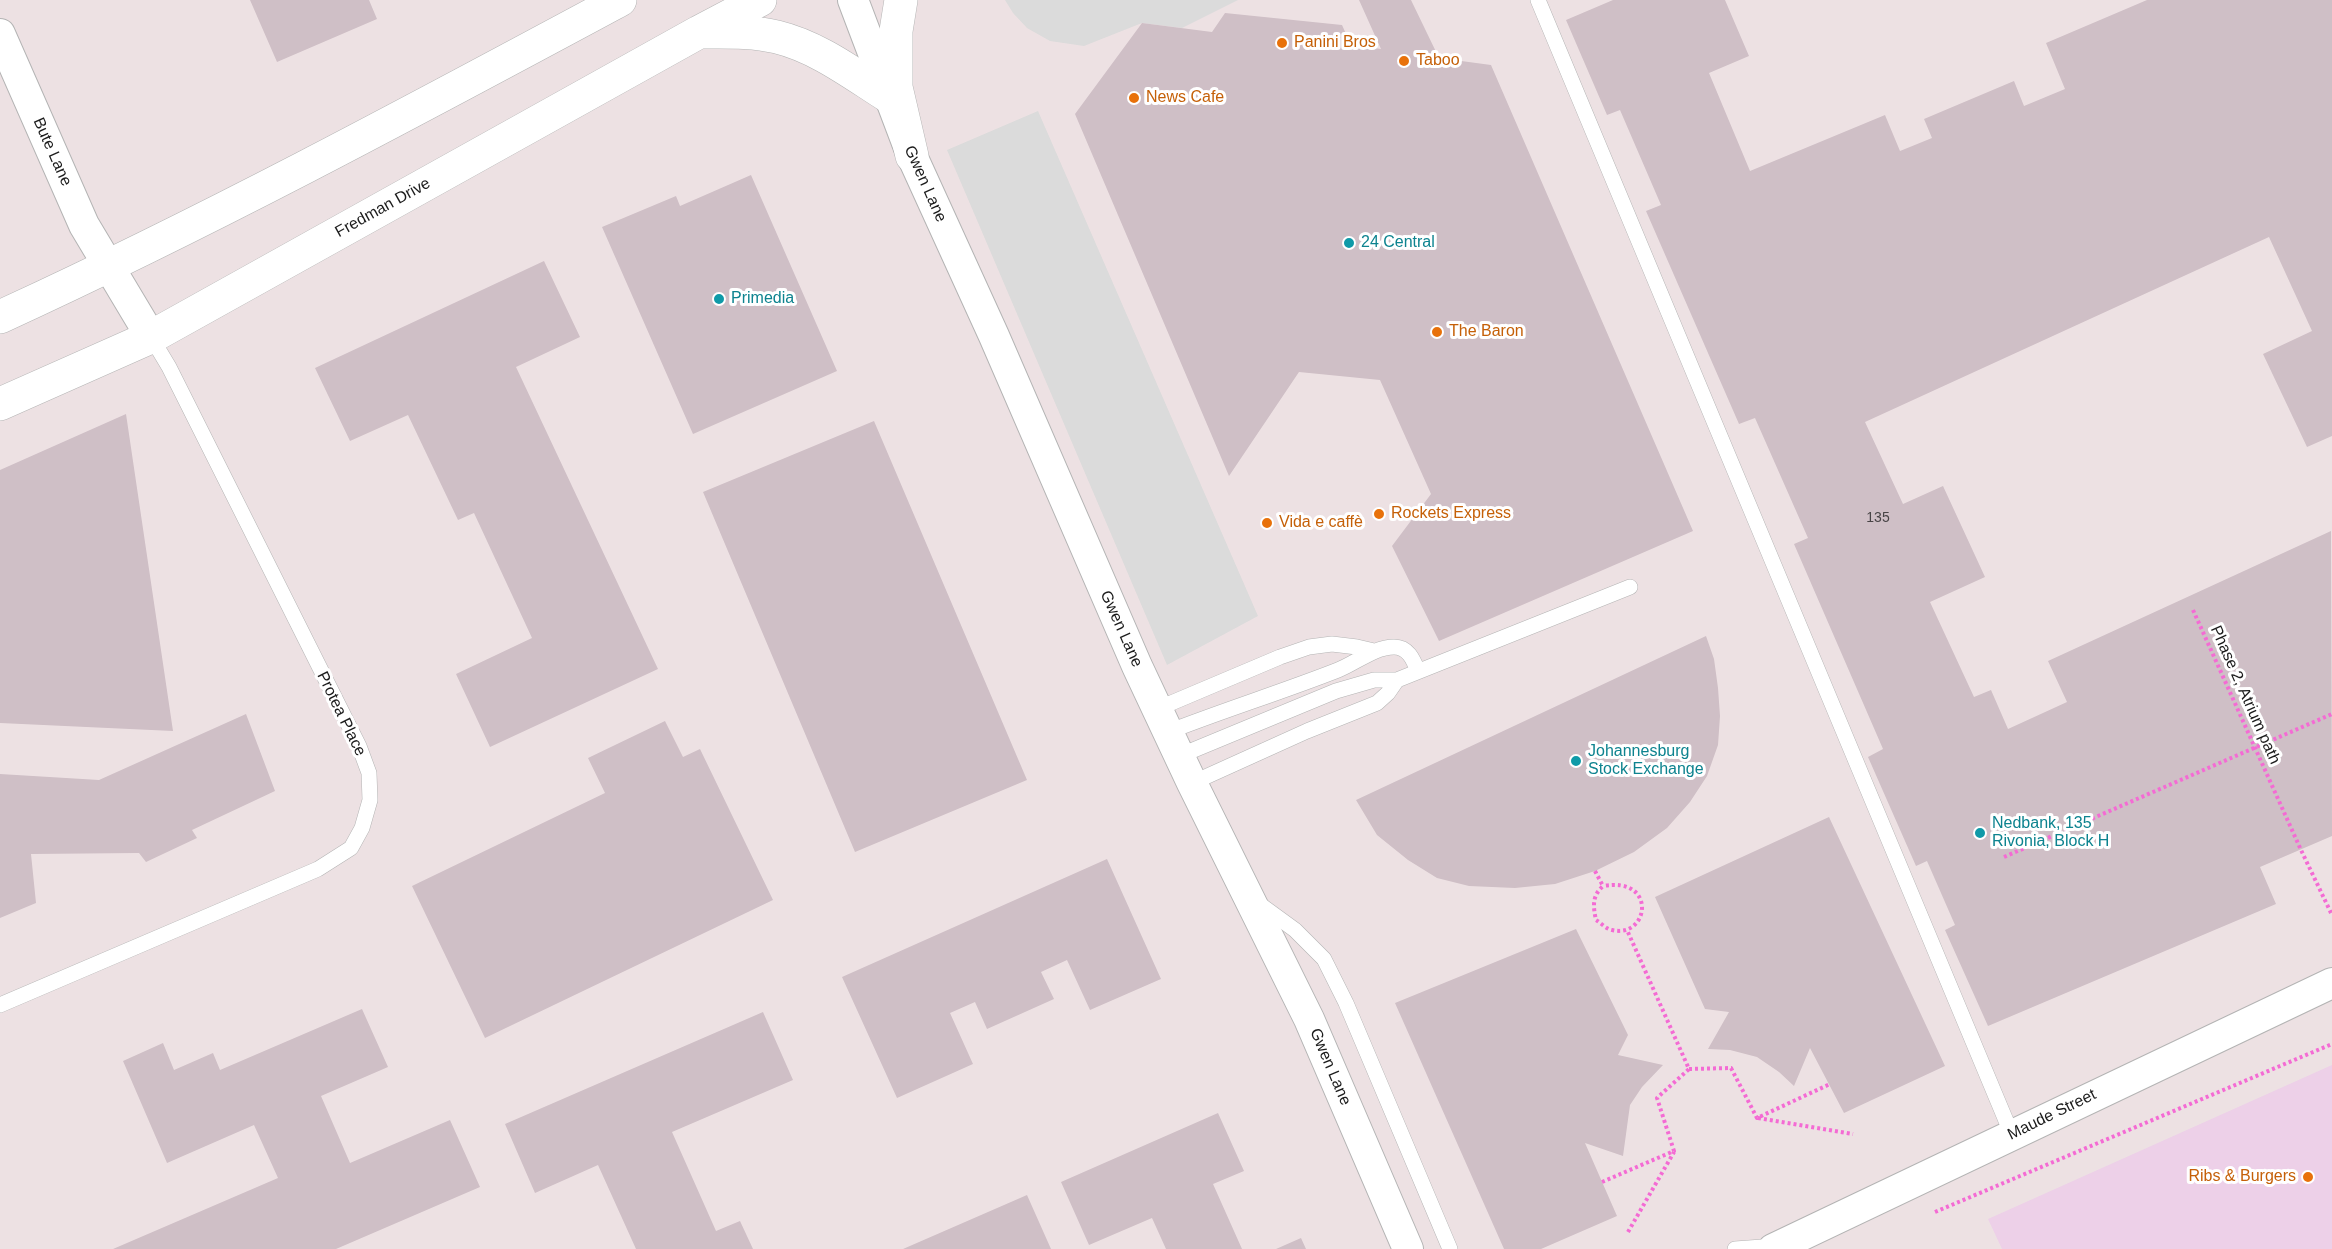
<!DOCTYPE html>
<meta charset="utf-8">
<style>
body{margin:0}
canvas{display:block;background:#ede1e3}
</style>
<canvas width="2332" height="1249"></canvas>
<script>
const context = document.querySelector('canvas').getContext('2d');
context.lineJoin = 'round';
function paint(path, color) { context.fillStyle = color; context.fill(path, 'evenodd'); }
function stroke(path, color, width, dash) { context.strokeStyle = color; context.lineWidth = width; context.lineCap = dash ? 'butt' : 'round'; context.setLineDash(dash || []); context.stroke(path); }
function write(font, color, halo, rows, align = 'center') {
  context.font = font + ' Arial,sans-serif'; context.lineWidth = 6; context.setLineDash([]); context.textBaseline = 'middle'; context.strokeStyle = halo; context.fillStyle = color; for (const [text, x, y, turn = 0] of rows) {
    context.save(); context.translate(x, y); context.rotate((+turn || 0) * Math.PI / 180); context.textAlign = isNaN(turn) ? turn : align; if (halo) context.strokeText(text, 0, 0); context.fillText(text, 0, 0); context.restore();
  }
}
paint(new Path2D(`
 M2332,1065V1249H2002L1988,1219Z`), '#edd0e8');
paint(new Path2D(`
 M1005,0H1238L1182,28L1142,23L1084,46L1050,41L1027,28L1013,13Z
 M1038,111L1258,616L1167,665L947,150Z`), '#dbdbdb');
paint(new Path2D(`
 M250,0H369L377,19L277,62Z
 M1359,0H1411L1439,58L1491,65L1693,531L1439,641L1392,546L1431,494L1380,380L1299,372L1229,476L1075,114L1142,23L1212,32L1225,13L1342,25L1351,45L1381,49Z
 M1613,0H1725L1749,56L1709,73L1750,171L1885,115L1900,151L1932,138L1924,119L2014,81L2024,106L2065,89L2046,43L2147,0H2332V436L2307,447L2263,354L2312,331L2269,237L1865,422L1903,504L1943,486L1985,577L1930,602L1974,697L1991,690L2008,729L2067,702L2048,661L2331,531L2332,836L2260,867L2276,904L1988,1026L1945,930L1955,925L1927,861L1916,866L1868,757L1883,749L1794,544L1808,538L1755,418L1739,424L1646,211L1661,205L1620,110L1607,115L1566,20Z
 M751,175L837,371L693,434L602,227L676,196L680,206Z
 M544,261L580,337L516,367L658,669L490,747L456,674L532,638L474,513L458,520L408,415L350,441L315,368Z
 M126,414L173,731L0,723V470Z
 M874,421L1027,780L855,852L703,492Z
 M1706,636L1714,659L1718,688L1720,716L1718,745L1707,776L1690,802L1667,828L1634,852L1595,871L1555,884L1515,888L1469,886L1437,878L1408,860L1377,835L1356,800Z
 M246,714L275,791L192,830L197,838L146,862L139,853L31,854L36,903L0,918V774L99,780Z
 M665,721L683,757L700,749L773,900L485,1038L412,886L605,793L588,758Z
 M1829,817L1945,1066L1844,1113L1810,1048L1794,1086L1779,1072L1757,1057L1730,1050L1708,1049L1729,1012L1705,1009L1655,897Z
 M1107,859L1161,979L1090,1010L1067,960L1041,972L1054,999L987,1029L975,1002L950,1013L973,1064L897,1098L842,977Z
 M1576,929L1628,1035L1618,1055L1663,1065L1642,1087L1630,1105L1623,1156L1585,1143L1617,1216L1541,1249H1504L1395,1003Z
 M362,1009L388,1067L321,1096L350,1163L450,1120L480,1187L336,1249H113L278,1178L254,1125L167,1163L123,1061L163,1043L174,1070L213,1053L220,1070Z
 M763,1012L793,1080L672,1132L716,1231L740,1221L753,1249H636L598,1165L535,1193L505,1124Z
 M1218,1113L1244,1171L1213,1184L1242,1249H1166L1152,1218L1089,1245L1061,1182Z
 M1027,1195L1051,1249H903Z
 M1301,1238L1306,1249H1276Z`), '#cfbfc6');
const service = new Path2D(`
 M1538,0L2012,1135
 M1157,709L1280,657L1309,647L1332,644L1357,647L1374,651
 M1168,732C1224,710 1282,692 1338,670C1356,663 1374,647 1394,647C1408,647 1413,659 1418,671
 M1179,756L1336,691L1374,680H1397L1630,587
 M1192,783L1307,731L1377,703L1388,693L1397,680
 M1258,903L1295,930L1324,959L1346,1003L1450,1249
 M0,1005L318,869L351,848L362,828L370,800L369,773L359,746L169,367L151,337
 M1735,1249L1776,1246`);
const minor = new Path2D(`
 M853,0L912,156L994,336L1137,666L1192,783L1309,1019L1408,1249
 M0,34L84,225L151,337
 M1773,1249L2332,983`);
const tertiary = new Path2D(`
 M901,0L896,31V87L912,156
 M702,32C727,32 752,31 777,37C818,47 853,74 888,96
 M0,317C211,220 415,110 620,0
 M0,404L151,337L699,32L760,0`);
stroke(service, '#b4b4b4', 16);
stroke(minor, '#b4b4b4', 32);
stroke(tertiary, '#b4b4b4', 34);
stroke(new Path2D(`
 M2193,610L2301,850L2332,915
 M2004,857L2332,714
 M1595,871L1603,886C1592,896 1593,906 1596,920C1601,923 1606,929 1612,930C1649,939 1658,876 1603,886
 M1689,1069L1731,1068L1757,1118L1830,1084
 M1758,1118L1853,1134
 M1602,1182L1674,1151L1657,1098L1689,1069L1627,930
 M1935,1212L2332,1044
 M1628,1232L1674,1152`), '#f46bd4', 4, [3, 3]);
stroke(service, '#fff', 15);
stroke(minor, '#fff', 30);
stroke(tertiary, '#fff', 33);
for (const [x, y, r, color] of [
 [1282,43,6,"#e8710a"],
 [1404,61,6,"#e8710a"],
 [1134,98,6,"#e8710a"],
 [1349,243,6,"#0f9aa8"],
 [719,299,6,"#0f9aa8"],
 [1437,332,6,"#e8710a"],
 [1379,514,6,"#e8710a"],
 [1267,523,6,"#e8710a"],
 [1576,761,6,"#0f9aa8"],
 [1980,833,6,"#0f9aa8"],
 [2308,1177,6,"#e8710a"]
]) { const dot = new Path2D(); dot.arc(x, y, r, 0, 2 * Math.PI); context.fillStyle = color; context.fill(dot); stroke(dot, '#fff', 2); }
write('14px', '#484446', null, [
 ["135",1878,518]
]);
write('16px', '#c56008', '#fff', [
 ["Panini Bros",1294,43],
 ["Taboo",1416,61],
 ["News Cafe",1146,98],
 ["The Baron",1449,332],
 ["Rockets Express",1391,514],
 ["Vida e caffè",1279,523],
 ["Ribs & Burgers",2296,1177,"right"]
], 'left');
write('16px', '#1b1b1b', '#fff', [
 ["Bute Lane",52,152,66],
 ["Gwen Lane",925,184,66],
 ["Fredman Drive",383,208,-29],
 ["Gwen Lane",1121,629,66],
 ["Phase 2, Atrium path",2245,695,66],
 ["Protea Place",341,714,64],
 ["Gwen Lane",1330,1067,67],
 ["Maude Street",2052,1115,-26]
]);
write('16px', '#0d838f', '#fff', [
 ["24 Central",1361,243],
 ["Primedia",731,299],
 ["Johannesburg",1588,752],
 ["Stock Exchange",1588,770],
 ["Nedbank, 135",1992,824],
 ["Rivonia, Block H",1992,842]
], 'left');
</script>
